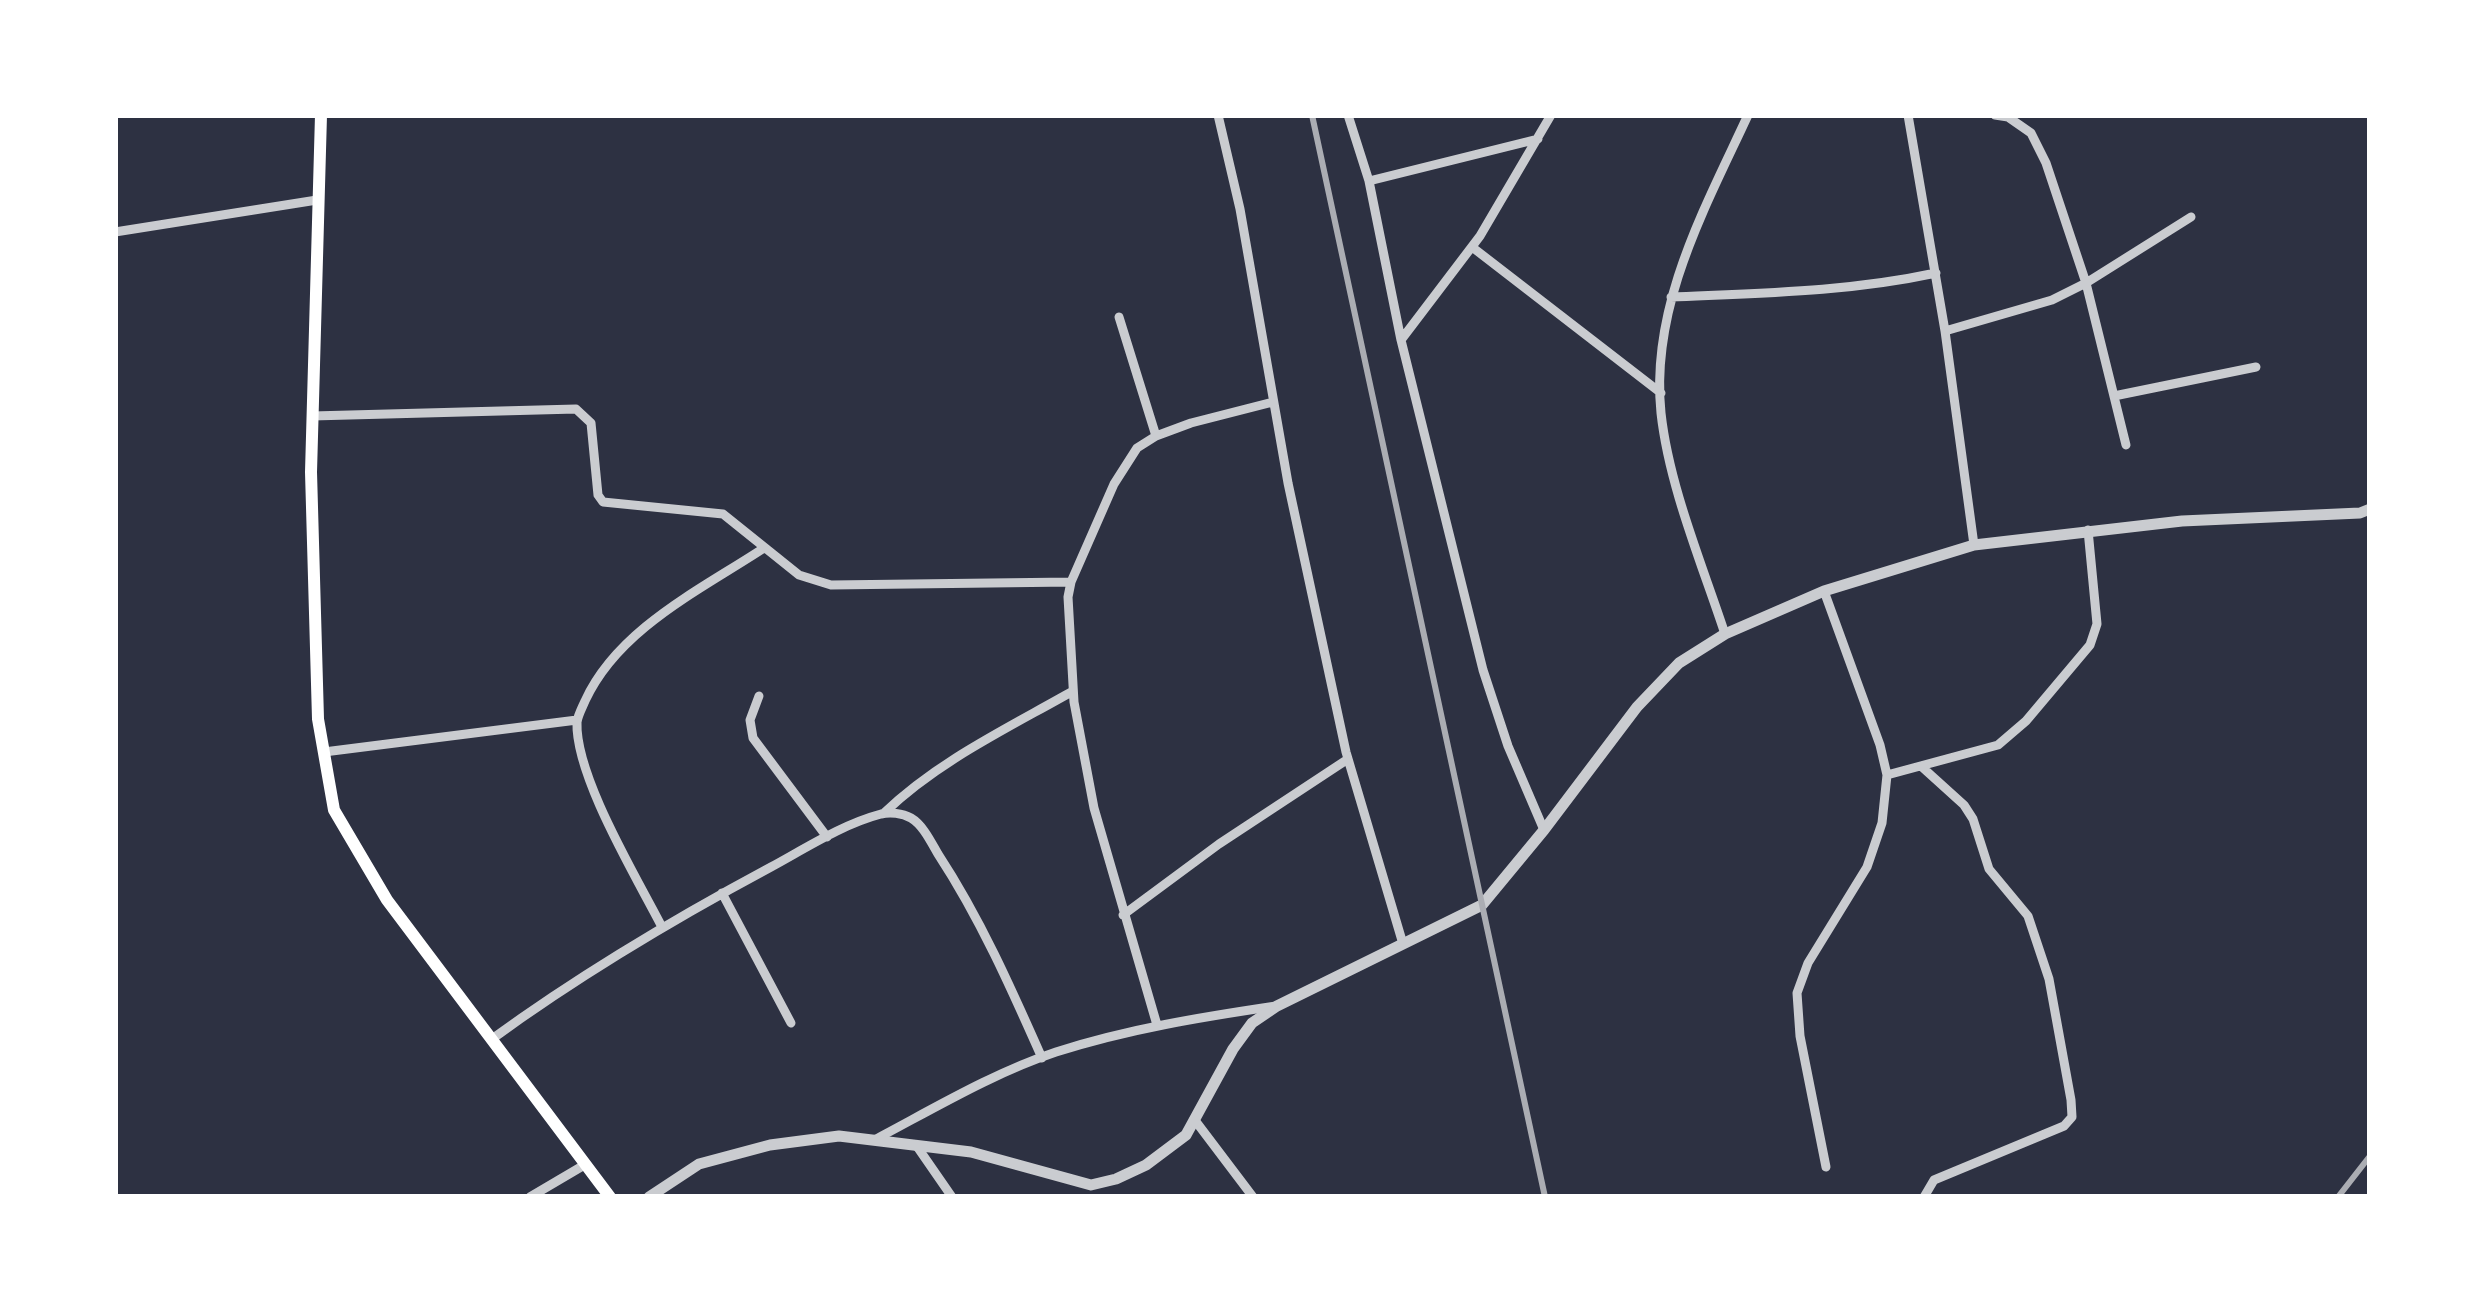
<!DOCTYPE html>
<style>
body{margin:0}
#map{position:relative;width:2485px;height:1312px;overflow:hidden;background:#2d3142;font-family:Rubik,sans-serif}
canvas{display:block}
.frame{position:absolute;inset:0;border:118px solid #fff;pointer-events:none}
</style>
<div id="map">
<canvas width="2485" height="1312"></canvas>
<div class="frame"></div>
</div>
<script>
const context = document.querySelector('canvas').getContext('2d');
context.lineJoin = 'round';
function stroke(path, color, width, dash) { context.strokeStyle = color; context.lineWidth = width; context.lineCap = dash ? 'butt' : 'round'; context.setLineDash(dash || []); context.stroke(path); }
stroke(new Path2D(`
 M1218,115L1240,209L1288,483L1346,752L1403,944
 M1348,115L1369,181L1401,340L1483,670L1508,746L1544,830
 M1908,115L1945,331L1974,545
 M1995,115L2008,117L2031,133L2046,163L2086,283L2126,445
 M1369,181L1538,139
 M115,232L317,200
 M1472,247L1661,393
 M1671,297C1761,293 1848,292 1936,273
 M1119,317L1156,436
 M1945,331L2052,300L2086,283L2191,217
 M1401,340L1480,236L1551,115
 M2114,396L2256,367
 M312,416L576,409L591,423L598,495L603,502L723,514L799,575L831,585L1071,582
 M1824,591L1880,745L1887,775L1882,823L1867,867L1808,963L1797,993L1800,1036L1826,1167
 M1725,634C1702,564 1669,486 1661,413C1650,306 1705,208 1748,115
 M759,696L750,720L753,738L827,837
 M324,752L577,720
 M1922,767L1964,805L1973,819L1989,869L2028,916L2049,979L2071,1100L2072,1117L2064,1126L1934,1180L1924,1197
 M1887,775L1998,745L2026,721L2090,645L2097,624L2088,530
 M884,813C938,761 1008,728 1073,691
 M722,893L791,1023
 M1123,915L1219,844L1348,759
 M662,927C637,878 575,776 577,722C578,715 582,708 585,701C618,629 700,590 764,548
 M1157,1025L1094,808L1074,702L1068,597L1071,582L1114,484L1137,448L1156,436L1191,423L1273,402
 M492,1039C581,974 674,919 771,867C806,848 843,824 881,814C890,812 902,813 911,818C923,825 931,842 938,854C980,918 1011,988 1042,1058
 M1194,1119L1253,1197
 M874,1140C933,1109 993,1073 1056,1052C1128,1029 1202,1017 1276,1006
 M916,1145L952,1197
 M530,1197L586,1164`), '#caccd0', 9);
stroke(new Path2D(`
 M649,1197L699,1164L770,1145L839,1136L971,1152L1091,1185L1116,1179L1146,1165L1186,1135L1233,1049L1252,1023L1277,1006L1482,905L1544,830L1637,707L1679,663L1725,634L1824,591L1974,545L2182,521L2360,513L2370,509`), '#caccd0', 11);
stroke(new Path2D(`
 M321,115L311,472L318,719L334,810L387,900L610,1197`), '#fff', 12);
stroke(new Path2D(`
 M1312,115L1545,1197
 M2338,1197L2370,1156`), '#abadb3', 6);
</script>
